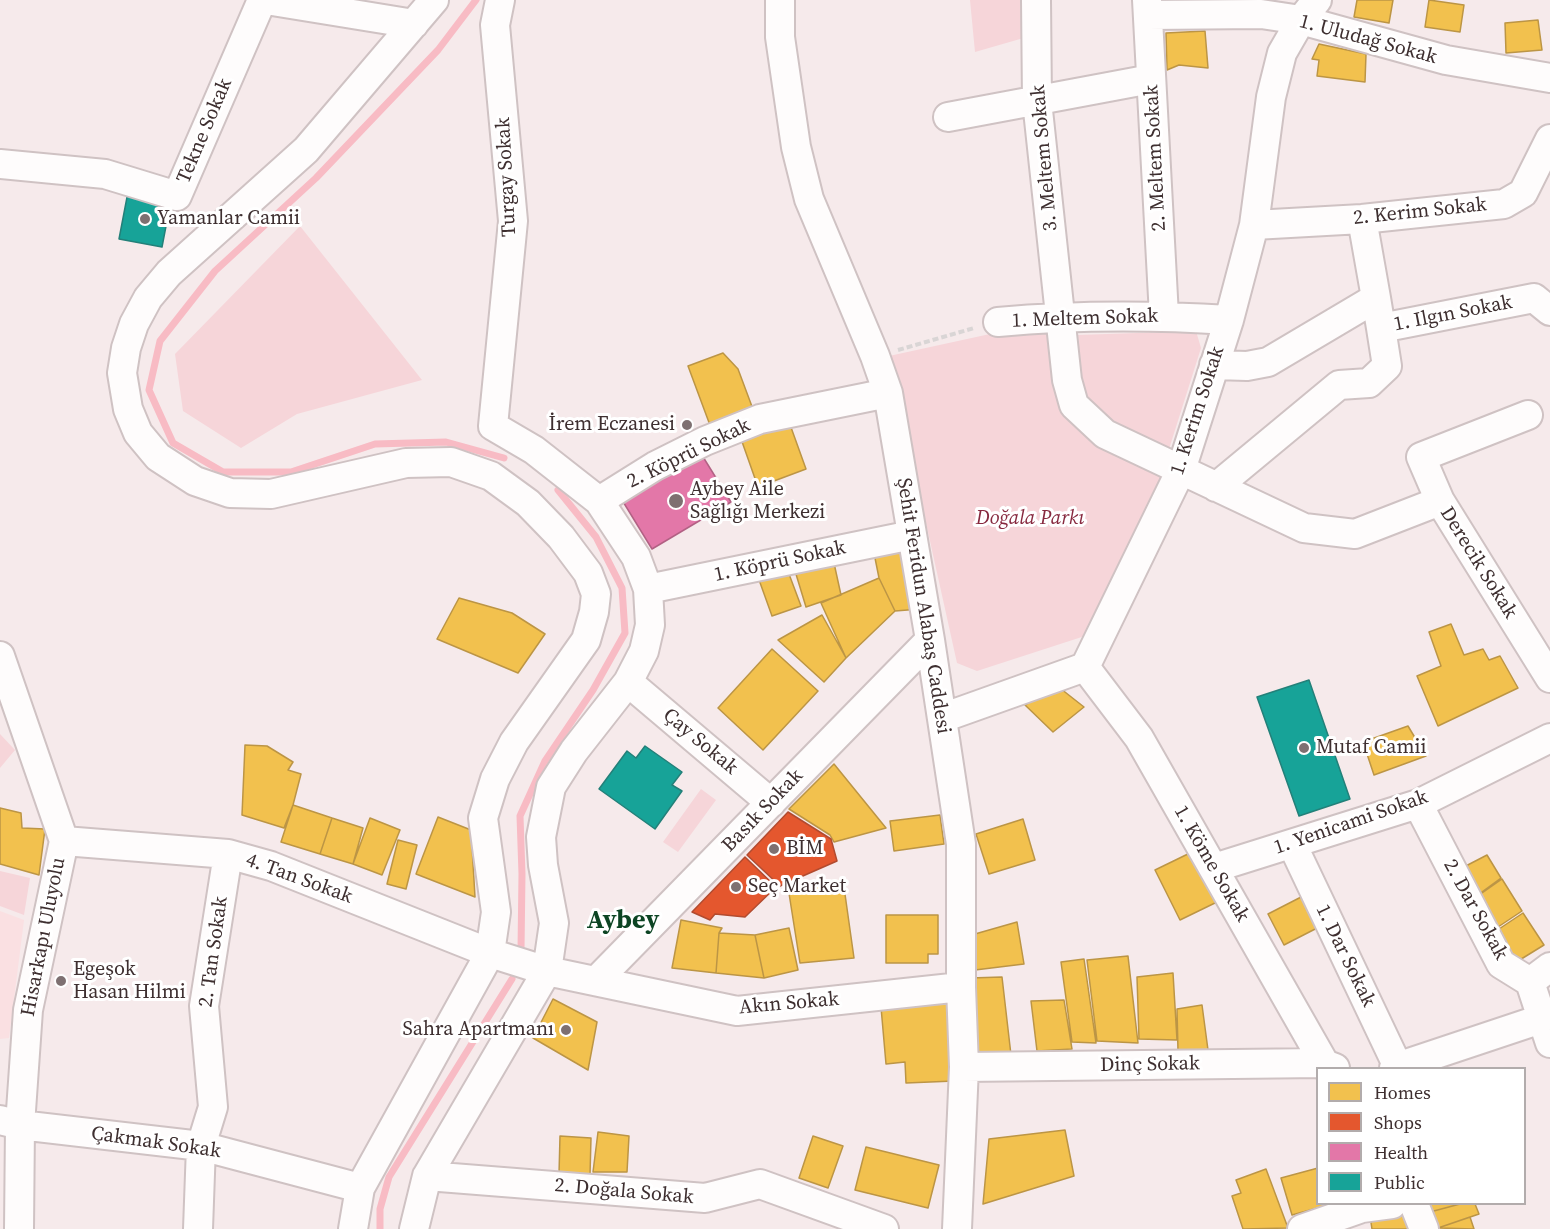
<!DOCTYPE html>
<meta charset="utf-8">
<style>
body{margin:0}
#map{position:relative;width:1550px;height:1229px;overflow:hidden;background:#f6eaeb;font-family:"Source Serif 4",serif}
canvas{display:block}
.legend{position:absolute;left:1316px;top:1067px;width:210px;height:138px;box-sizing:border-box;background:#fff;border:2px solid #b2acac;margin:0;padding:8px 10px;list-style:none;font-size:18px;color:#3e2f30}
.legend li{display:flex;align-items:center;gap:12px;height:30px}
.legend b{width:30px;border:2px solid #b2acac}
</style>
<div id="map">
<canvas width="1550" height="1229"></canvas>
<ul class="legend">
<li><b style="height:16px;background:#f2c14e"></b>Homes</li>
<li><b style="height:16px;background:#e4572e"></b>Shops</li>
<li><b style="height:16px;background:#e377a8"></b>Health</li>
<li><b style="height:16px;background:#17a398"></b>Public</li>
</ul>
</div>
<script>
const context = document.querySelector('canvas').getContext('2d');
context.lineJoin = 'round';
function paint(path, color) { context.fillStyle = color; context.fill(path, 'evenodd'); }
function stroke(path, color, width, dash) { context.strokeStyle = color; context.lineWidth = width; context.lineCap = dash ? 'butt' : 'round'; context.setLineDash(dash || []); context.stroke(path); }
function write(font, color, halo, rows, align = 'center') {
  context.font = font + ' "Source Serif 4",serif'; context.lineWidth = 6; context.setLineDash([]); context.textBaseline = 'middle'; context.strokeStyle = halo; context.fillStyle = color; for (const [text, x, y, turn = 0] of rows) {
    context.save(); context.translate(x, y); context.rotate((+turn || 0) * Math.PI / 180); context.textAlign = isNaN(turn) ? turn : align; if (halo) context.strokeText(text, 0, 0); context.fillText(text, 0, 0); context.restore();
  }
}
paint(new Path2D(`
 M0,911L24,920L9,1038L0,1039Z`), '#fae0e2');
paint(new Path2D(`
 M970,0H1027V37L975,52Z
 M300,226L422,380L297,414L241,448L183,411L175,354Z
 M1045,322L1060,390L1081,431L1165,468L1091,634L977,671L957,663L889,356Z
 M1196,331L1201,348L1169,449L1106,429L1080,399L1078,335Z
 M0,734L15,750L0,768Z
 M701,789L716,800L678,852L663,842Z
 M0,871L30,878L24,915L0,906Z`), '#f6d5d9');
const homes = new Path2D(`
 M1357,0H1393L1389,23L1354,17Z
 M1429,0L1464,5L1460,32L1425,27Z
 M1538,20L1542,50L1506,53L1505,23Z
 M1205,31L1208,68L1179,65L1167,70L1166,33Z
 M1319,44L1366,54L1365,82L1317,76L1319,60L1312,59Z
 M723,353L738,369L757,420L714,436L688,366Z
 M788,419L806,469L758,487L740,436Z
 M905,543L920,609L895,611L879,578L873,548Z
 M832,554L841,595L806,607L792,561Z
 M786,566L801,606L772,616L758,577Z
 M879,578L895,611L846,658L821,603Z
 M459,598L512,613L545,634L518,673L437,639Z
 M822,615L846,658L824,682L778,640Z
 M1451,624L1464,655L1483,649L1489,660L1500,656L1518,688L1438,726L1417,676L1441,666L1429,632Z
 M772,649L818,691L763,750L718,708Z
 M1056,685L1084,707L1053,732L1025,705Z
 M1408,726L1426,756L1374,775L1363,742Z
 M245,745L267,746L293,762L288,770L301,774L293,805L284,828L242,815Z
 M834,764L886,828L834,842L830,835L789,809Z
 M293,805L332,818L320,854L281,842Z
 M0,808L21,813L22,828L45,829L39,875L0,864Z
 M940,815L944,844L894,851L890,821Z
 M438,817L471,830L475,897L416,874Z
 M332,818L363,828L353,864L320,854Z
 M370,818L400,830L382,875L353,864Z
 M1023,819L1035,860L989,874L976,834Z
 M398,840L417,845L406,889L387,884Z
 M1192,852L1217,902L1180,920L1155,870Z
 M1487,855L1501,878L1475,897L1460,869Z
 M1502,879L1522,911L1495,929L1475,898Z
 M843,880L854,958L800,963L788,887Z
 M1305,895L1321,926L1284,945L1268,914Z
 M1523,913L1544,945L1518,961L1496,931Z
 M886,915H938V954H928V963H886Z
 M681,920L722,928L719,933L716,973L672,968Z
 M1017,922L1024,964L975,970V934Z
 M789,928L798,970L764,978L755,935Z
 M719,933L755,935L764,978L716,973Z
 M1128,956L1138,1043L1097,1041L1087,960Z
 M1084,959L1096,1043L1072,1042L1061,962Z
 M1173,973L1177,1040L1139,1039L1137,977Z
 M1002,977L1011,1055L973,1053L970,978Z
 M553,999L597,1022L588,1070L533,1038Z
 M954,999V1081L906,1083L905,1062L886,1064L881,1007Z
 M1064,1000L1072,1049L1037,1051L1031,1001Z
 M1202,1005L1208,1050L1178,1051L1177,1009Z
 M1065,1130L1074,1176L983,1204L989,1139Z
 M598,1132L629,1136L627,1172H593Z
 M560,1136L591,1138L590,1175L559,1174Z
 M813,1136L843,1146L828,1188L799,1178Z
 M866,1147L939,1165L928,1208L855,1190Z
 M1318,1168V1204H1332L1292,1215L1281,1178Z
 M1266,1169L1288,1228L1243,1229L1232,1196L1241,1193L1236,1180Z
 M1427,1204H1460L1430,1212Z
 M1460,1204H1475L1479,1214L1438,1228L1430,1212Z
 M1412,1211L1420,1229H1372L1370,1216Z
 M1470,1217L1474,1229L1438,1228Z`);
paint(homes, '#f2c14e');
stroke(homes, '#bc9545', 1.5);
const shops = new Path2D(`
 M788,812L831,839L837,861L780,886L747,855Z
 M745,857L776,887L745,917L715,914L710,920L692,912Z`);
paint(shops, '#e4572e');
stroke(shops, '#b24b2f', 1.5);
const health = new Path2D(`
 M700,452L731,502L652,549L622,500Z`);
paint(health, '#e377a8');
stroke(health, '#b26184', 1.5);
const public = new Path2D(`
 M128,192L171,200L162,247L119,239Z
 M1309,680L1350,799L1299,816L1257,697Z
 M645,746L682,772L672,785L682,791L655,829L599,789L627,751L636,758Z`);
paint(public, '#17a398');
stroke(public, '#238079', 1.5);
stroke(new Path2D(`
 M476,0L438,50L316,178L215,271L160,341L149,390L173,443L223,472H291L375,444L446,442L504,458
 M521,950L522,874L520,816L545,761L593,690L625,633L622,588L596,537L558,490
 M380,1229V1209L389,1177L512,979`), '#f8bbc4', 7);
const minor = new Path2D(`
 M266,0L414,24
 M780,0V37L796,147L809,199L875,356L888,393L930,640L961,844V987L964,1067L957,1229
 M1036,0L1037,101L1067,380L1074,405L1105,434L1304,528L1355,534L1440,501L1550,678
 M1147,0L1164,316
 M1148,15L1261,14L1301,20L1446,60L1550,78
 M948,117L1151,79
 M0,164L105,174L177,196L262,0
 M1362,219L1376,298
 M1254,225L1362,219L1504,204L1523,193L1550,139
 M998,322C1075,315 1151,315 1229,320
 M1214,365L1247,366L1268,362L1376,298L1381,328L1534,298L1550,311
 M1216,487L1339,385L1369,383L1387,366L1381,328
 M599,501L655,466L705,441L760,419L888,393
 M1440,501L1421,457L1528,415
 M648,589L912,535
 M0,656L64,841L28,1010L20,1125L19,1229
 M1085,667L1139,738L1327,1068
 M628,682L771,803
 M942,718L1085,667L1181,470L1229,320L1254,225L1271,97L1282,53L1301,20L1317,0
 M1418,804L1501,964L1530,982L1550,1043
 M64,841L228,854L271,866L490,953L547,971L737,1011L961,987
 M1292,844L1398,1067
 M1214,868L1418,804L1550,738
 M596,981L930,640
 M1530,982L1550,967
 M964,1067L1322,1063L1335,1068
 M1394,1068L1541,1019
 M0,1120L20,1125L201,1146L360,1188
 M427,1176L705,1198L760,1184L884,1229
 M1414,1204L1424,1229
 M198,1229L201,1146L213,1107L204,1006L228,854
 M353,1229L360,1188L490,953L496,912L483,818L495,779L514,742L586,640L594,612L596,594L588,573L561,537L528,503L491,476L451,462L406,463L271,494L230,493L195,481L158,457L138,433L128,409L122,373L126,348L134,324L148,298L169,273L306,150L434,0
 M414,1229L427,1176L547,971L554,923L543,865L541,837L551,787L574,751L628,682L644,651L650,625L648,589L636,557L599,501L534,450L493,426L513,221L495,25L500,0
 M1302,1229L1362,1208L1392,1204`);
stroke(minor, '#cfc2c3', 32);
stroke(new Path2D(`
 M898,350L974,328`), '#d9d5d5', 4, [6, 3]);
stroke(minor, '#fefcfc', 28);
for (const [x, y, r, color] of [
 [145,219,6,"#7e7071"],
 [687,425,6,"#7e7071"],
 [676,501,8,"#7e7071"],
 [1304,748,6,"#7e7071"],
 [774,849,6,"#7e7071"],
 [736,887,6,"#7e7071"],
 [61,981,6,"#7e7071"],
 [566,1030,6,"#7e7071"]
]) { const dot = new Path2D(); dot.arc(x, y, r, 0, 2 * Math.PI); context.fillStyle = color; context.fill(dot); stroke(dot, '#fff', 2); }
write('20px', '#3e2f30', '#fff', [
 ["1. Uludağ Sokak",1368,40,15],
 ["Tekne Sokak",205,131,-67],
 ["3. Meltem Sokak",1045,158,-95],
 ["2. Meltem Sokak",1156,158,-93],
 ["Turgay Sokak",507,177,-93],
 ["2. Kerim Sokak",1420,212,-6],
 ["1. Ilgın Sokak",1453,314,-11],
 ["1. Meltem Sokak",1085,319,-2],
 ["1. Kerim Sokak",1198,411,-72],
 ["2. Köprü Sokak",689,454,-26],
 ["1. Köprü Sokak",780,562,-12],
 ["Derecik Sokak",1478,563,58],
 ["Şehit Feridun Alabaş Caddesi",923,606,81],
 ["Çay Sokak",700,742,40],
 ["Basık Sokak",763,811,-46],
 ["1. Yenicami Sokak",1351,823,-19],
 ["1. Köme Sokak",1211,864,60],
 ["4. Tan Sokak",299,879,20],
 ["2. Dar Sokak",1475,910,61],
 ["Hisarkapı Uluyolu",44,937,-79],
 ["2. Tan Sokak",214,952,-82],
 ["1. Dar Sokak",1345,956,64],
 ["Akın Sokak",789,1004,-5],
 ["Dinç Sokak",1150,1065,-1],
 ["Çakmak Sokak",156,1143,8],
 ["2. Doğala Sokak",624,1192,5]
]);
write('20px', '#3e2f30', '#fff', [
 ["Yamanlar Camii",157,219],
 ["İrem Eczanesi",675,425,"right"],
 ["Aybey Aile",690,490],
 ["Sağlığı Merkezi",690,513],
 ["Mutaf Camii",1316,748],
 ["BİM",786,849],
 ["Seç Market",748,887],
 ["Egeşok",73,970],
 ["Hasan Hilmi",73,993],
 ["Sahra Apartmanı",554,1030,"right"]
], 'left');
write('italic 20px', '#87293f', '#fff', [
 ["Doğala Parkı",1030,519]
]);
write('bold 26px', '#0c4423', '#fff', [
 ["Aybey",623,921]
]);
</script>
